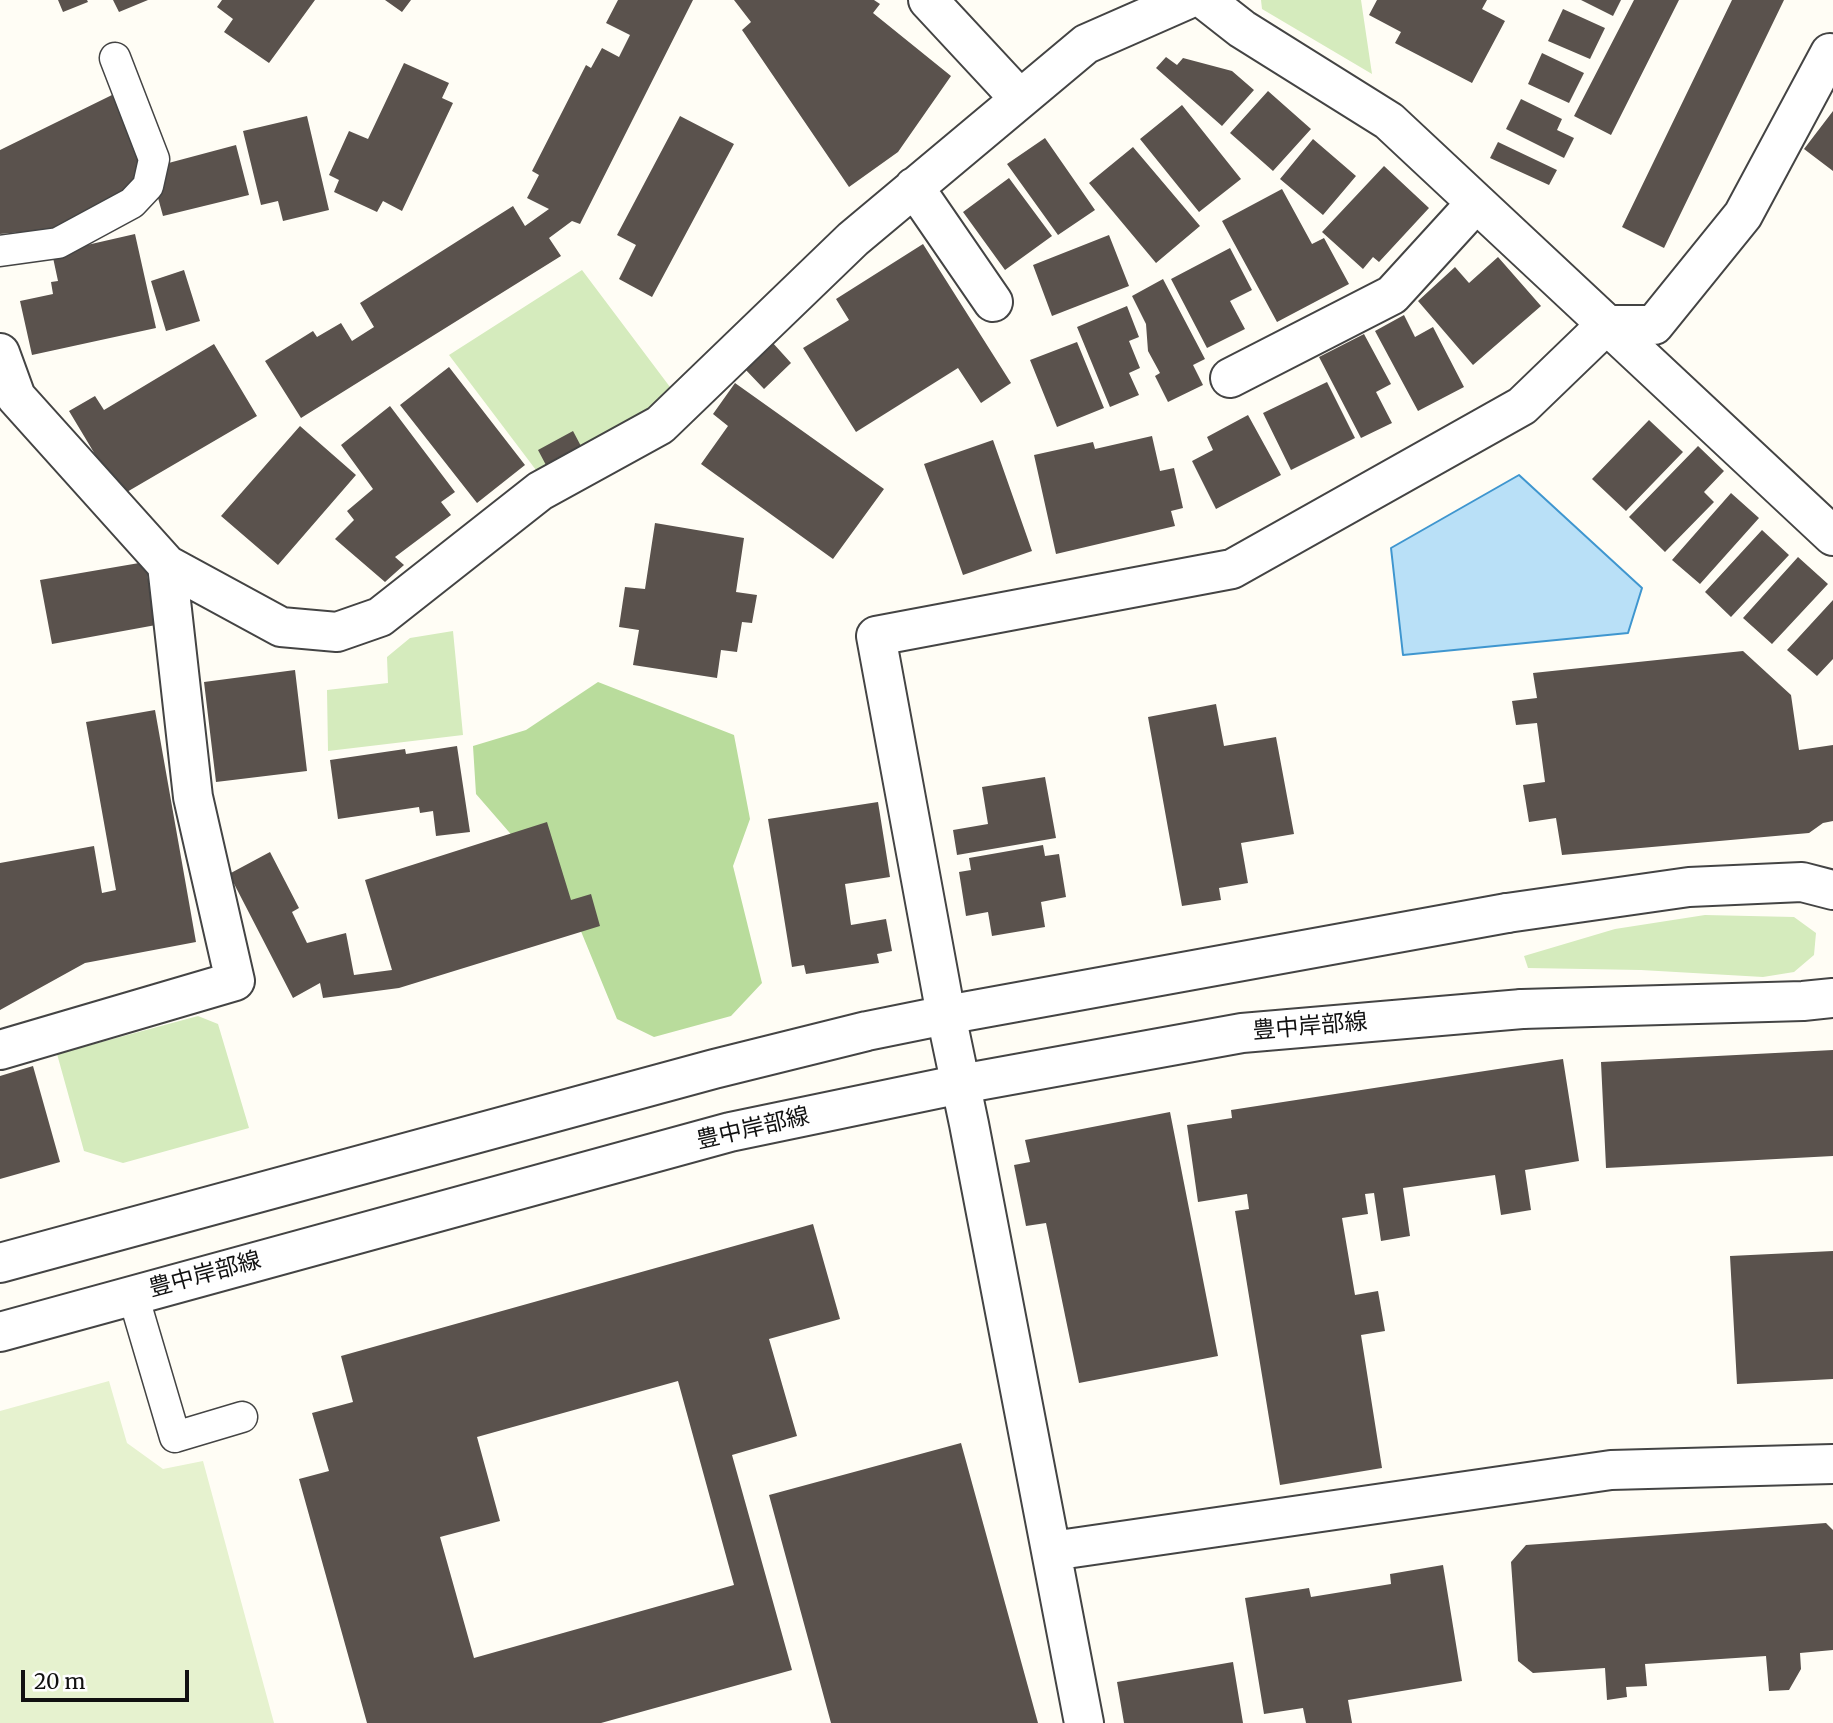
<!DOCTYPE html>
<meta charset="utf-8">
<style>
body{margin:0}
#map{position:relative;width:1833px;height:1723px;overflow:hidden;background:#fffdf5;font-family:Merriweather,serif}
canvas{display:block}
.scale{position:absolute;left:21px;top:1670px;width:168px;height:32px;box-sizing:border-box;border:4px solid #111;border-top:0;padding-left:9px;font-size:21px;line-height:24px;white-space:nowrap;color:#111;-webkit-text-stroke:5px #fff;paint-order:stroke}
</style>
<div id="map">
<canvas width="1833" height="1723"></canvas>
<div class="scale">20 m</div>
</div>
<script>
const context = document.querySelector('canvas').getContext('2d');
context.lineJoin = 'round';
function paint(path, color) { context.fillStyle = color; context.fill(path, 'evenodd'); }
function stroke(path, color, width, dash) { context.strokeStyle = color; context.lineWidth = width; context.lineCap = dash ? 'butt' : 'round'; context.setLineDash(dash || []); context.stroke(path); }
function write(font, color, halo, rows, align = 'center') {
  context.font = font + ' Merriweather,"Noto Sans JP",serif'; context.lineWidth = 7; context.setLineDash([]); context.textBaseline = 'middle'; context.strokeStyle = halo; context.fillStyle = color; for (const [text, x, y, turn = 0] of rows) {
    context.save(); context.translate(x, y); context.rotate((+turn || 0) * Math.PI / 180); context.textAlign = isNaN(turn) ? turn : align; if (halo) context.strokeText(text, 0, 0); context.fillText(text, 0, 0); context.restore();
  }
}
paint(new Path2D(`
 M1261,0H1361L1372,74L1262,9Z
 M582,270L673,391L652,415L542,478L449,355Z
 M453,631L463,735L328,751L327,690L388,683L387,657L410,638Z
 M1705,915L1794,917L1816,933L1814,955L1794,972L1763,977L1641,970L1528,968L1524,956L1615,929Z
 M198,1016L218,1024L249,1128L123,1163L84,1151L57,1054Z`), '#d5ebbd');
paint(new Path2D(`
 M598,682L734,735L750,819L733,866L762,983L731,1016L654,1037L617,1019L548,851L522,847L476,794L473,746L526,730Z`), '#b9dc9c');
paint(new Path2D(`
 M109,1381L127,1443L163,1469L203,1461L274,1723H0V1411Z`), '#e6f2cf');
const water = new Path2D(`
 M1519,475L1642,588L1628,633L1403,655L1391,548Z`);
paint(water, '#b9e0f7');
stroke(water, '#3f96cf', 2);
paint(new Path2D(`
 M58,0H87L88,2L63,12Z
 M113,0H148L119,12Z
 M222,0H315L269,63L224,32L233,19L217,7Z
 M385,0H411L402,12Z
 M618,0H693L580,224L572,221L549,238L561,256L301,418L265,361L313,331L317,337L341,323L352,341L374,327L360,303L513,206L525,226L549,209L527,198L539,175L532,171L586,65L591,68L602,48L619,57L630,35L606,23Z
 M734,0H874L880,4L873,13L951,76L898,152L849,187L742,30L751,22Z
 M1377,0H1487L1482,9L1505,21L1472,83L1395,43L1401,32L1369,15Z
 M1581,0H1621L1613,16Z
 M1634,0H1679L1611,135L1574,116Z
 M1732,0H1784L1664,248L1622,227Z
 M1563,9L1605,28L1590,59L1548,41Z
 M1542,53L1584,73L1569,103L1528,84Z
 M1166,57L1177,65L1183,58L1232,71L1254,90L1222,126L1156,68Z
 M404,63L449,83L442,98L453,103L402,211L383,201L377,212L334,192L339,180L329,175L349,131L368,139Z
 M1268,91L1311,129L1273,171L1230,133Z
 M112,95L141,152L136,190L56,229L0,234V150Z
 M1521,99L1562,119L1557,130L1574,138L1564,158L1506,129Z
 M1182,105L1241,179L1199,212L1140,139Z
 M1833,111V171L1804,149Z
 M307,116L329,210L283,221L278,201L261,205L243,131Z
 M680,116L734,144L652,297L619,279L636,245L617,235Z
 M1045,138L1095,210L1058,235L1007,164Z
 M1313,139L1356,176L1323,215L1280,179Z
 M1498,142L1557,170L1549,185L1490,158Z
 M236,145L249,195L163,216L155,187L165,185L161,165Z
 M1133,147L1200,226L1156,263L1089,183Z
 M1384,166L1429,208L1379,262L1373,257L1363,269L1322,232Z
 M1009,178L1052,236L1005,270L963,212Z
 M1282,189L1312,244L1324,238L1349,284L1277,322L1222,221Z
 M135,234L156,328L32,355L20,301L53,294L51,282L58,281L52,253Z
 M1109,235L1129,286L1052,316L1033,265Z
 M923,244L1011,383L981,403L958,368L856,432L803,348L849,320L836,299Z
 M1230,248L1252,290L1230,301L1245,329L1207,348L1171,279Z
 M1498,257L1541,306L1473,365L1418,301L1455,267L1469,283Z
 M184,270L200,321L166,331L151,281Z
 M1163,279L1205,359L1193,365L1203,385L1168,402L1155,376L1160,373L1148,351L1146,324L1132,296Z
 M1127,306L1139,337L1129,341L1140,368L1129,373L1139,395L1110,407L1077,327Z
 M1404,315L1415,337L1433,327L1464,387L1418,411L1375,331Z
 M1364,334L1391,384L1376,392L1392,423L1361,438L1319,357Z
 M772,342L791,363L764,389L744,368Z
 M1077,342L1104,408L1057,427L1030,360Z
 M214,344L257,416L120,496L69,411L95,396L104,410Z
 M449,367L525,465L477,503L400,405Z
 M1327,382L1355,438L1291,470L1263,413Z
 M735,383L884,489L833,559L701,464L728,426L713,414Z
 M390,406L455,492L441,502L451,515L395,557L404,565L385,582L335,539L354,520L347,511L373,489L341,445Z
 M1248,415L1281,475L1216,509L1192,461L1213,450L1207,437Z
 M1649,420L1683,452L1626,511L1592,479Z
 M300,426L356,475L278,565L221,516Z
 M573,431L582,448L547,467L538,450Z
 M1152,436L1160,471L1174,468L1183,508L1171,511L1175,526L1056,554L1034,455L1093,442L1095,449Z
 M993,440L1032,551L963,575L924,464Z
 M1698,446L1724,471L1704,492L1714,502L1665,552L1629,517Z
 M1731,493L1759,518L1700,584L1672,560Z
 M655,523L744,538L736,592L757,595L752,623L742,622L737,652L721,650L717,678L633,665L639,630L619,627L625,587L645,589Z
 M1762,530L1789,555L1731,617L1705,592Z
 M1798,557L1828,584L1772,644L1743,618Z
 M145,562L156,625L52,644L40,580Z
 M1833,600V659L1817,676L1787,650Z
 M1743,651L1791,695L1799,750L1833,745V821L1823,823L1809,833L1562,855L1556,818L1529,822L1523,785L1545,782L1537,723L1516,725L1512,701L1537,698L1533,673Z
 M295,670L307,771L216,782L204,682Z
 M1216,704L1224,746L1276,737L1294,834L1241,843L1248,883L1219,888L1221,900L1182,906L1148,717Z
 M155,710L196,942L85,963L0,1010V863L94,846L102,893L116,890L86,722Z
 M457,746L470,832L436,836L433,811L420,813L419,807L338,819L330,760L405,749L406,754Z
 M1045,777L1056,838L957,855L953,830L988,824L982,787Z
 M878,802L890,877L845,884L851,925L886,919L892,951L877,954L879,963L806,974L804,965L792,967L768,819Z
 M547,822L571,900L591,894L600,926L399,988L323,998L320,983L293,998L229,874L270,852L299,908L292,912L307,943L346,933L354,975L392,970L365,880Z
 M1043,845L1045,856L1059,854L1066,897L1041,902L1045,927L992,936L988,912L966,916L959,872L971,870L969,858Z
 M1833,1050V1156L1606,1168L1601,1062Z
 M1563,1059L1579,1161L1525,1170L1531,1210L1501,1215L1495,1175L1403,1188L1410,1236L1381,1241L1374,1193L1365,1194L1368,1214L1342,1218L1355,1295L1378,1291L1385,1331L1361,1335L1382,1468L1280,1485L1235,1211L1249,1209L1247,1194L1198,1202L1187,1125L1232,1118L1231,1110Z
 M33,1066L60,1162L0,1179V1076Z
 M1170,1112L1218,1356L1079,1383L1046,1223L1026,1226L1014,1165L1030,1162L1025,1140Z
 M813,1224L840,1319L769,1339L797,1436L732,1455L792,1670L601,1723H367L299,1479L329,1471L312,1413L353,1402L341,1356ZM678,1381L734,1585L474,1658L440,1537L500,1521L477,1437Z
 M1833,1251V1379L1737,1384L1730,1256Z
 M961,1443L1038,1723H831L769,1495Z
 M1826,1523L1833,1530V1650L1800,1653L1801,1669L1789,1690L1769,1691L1766,1656L1645,1664L1647,1686L1626,1687L1627,1697L1607,1700L1605,1668L1533,1673L1518,1661L1511,1562L1526,1545Z
 M1443,1565L1462,1681L1348,1700L1352,1723H1306L1303,1708L1264,1714L1245,1598L1309,1588L1311,1597L1391,1584L1390,1574Z
 M1233,1662L1243,1723H1124L1117,1682Z`), '#5a524d');
const service = new Path2D(`
 M0,251L58,243L132,203L148,186L154,159L115,58
 M133,1295L175,1437L242,1417`);
const minor = new Path2D(`
 M928,0L1020,99
 M1205,0L1242,29L1389,121L1833,536
 M914,187L993,302
 M0,353L16,397L167,565L281,627L337,632L380,617L540,491L660,425L853,239L1086,44L1186,0
 M1230,378L1392,295L1476,203
 M1507,913L1689,887L1802,882L1833,890
 M1522,1009L1803,1001L1833,998
 M0,1050L235,981L193,797L167,565
 M1052,1551L1611,1470L1833,1464
 M1084,1723L969,1124L946,1015L876,636L1232,569L1522,406L1606,325H1654L1743,215L1830,53L1833,54`);
const tertiary = new Path2D(`
 M0,1263L714,1069L867,1031L946,1015L1507,913
 M0,1332L730,1132L961,1084L1242,1033L1522,1009`);
stroke(service, '#444', 33);
stroke(minor, '#444', 42);
stroke(tertiary, '#444', 42);
stroke(service, '#fff', 30);
stroke(minor, '#fff', 38);
stroke(tertiary, '#fff', 38);
write('23px', '#111', '#fff', [
 ["豊中岸部線",1310,1027,-5],
 ["豊中岸部線",753,1129,-13],
 ["豊中岸部線",205,1275,-15]
]);
</script>
